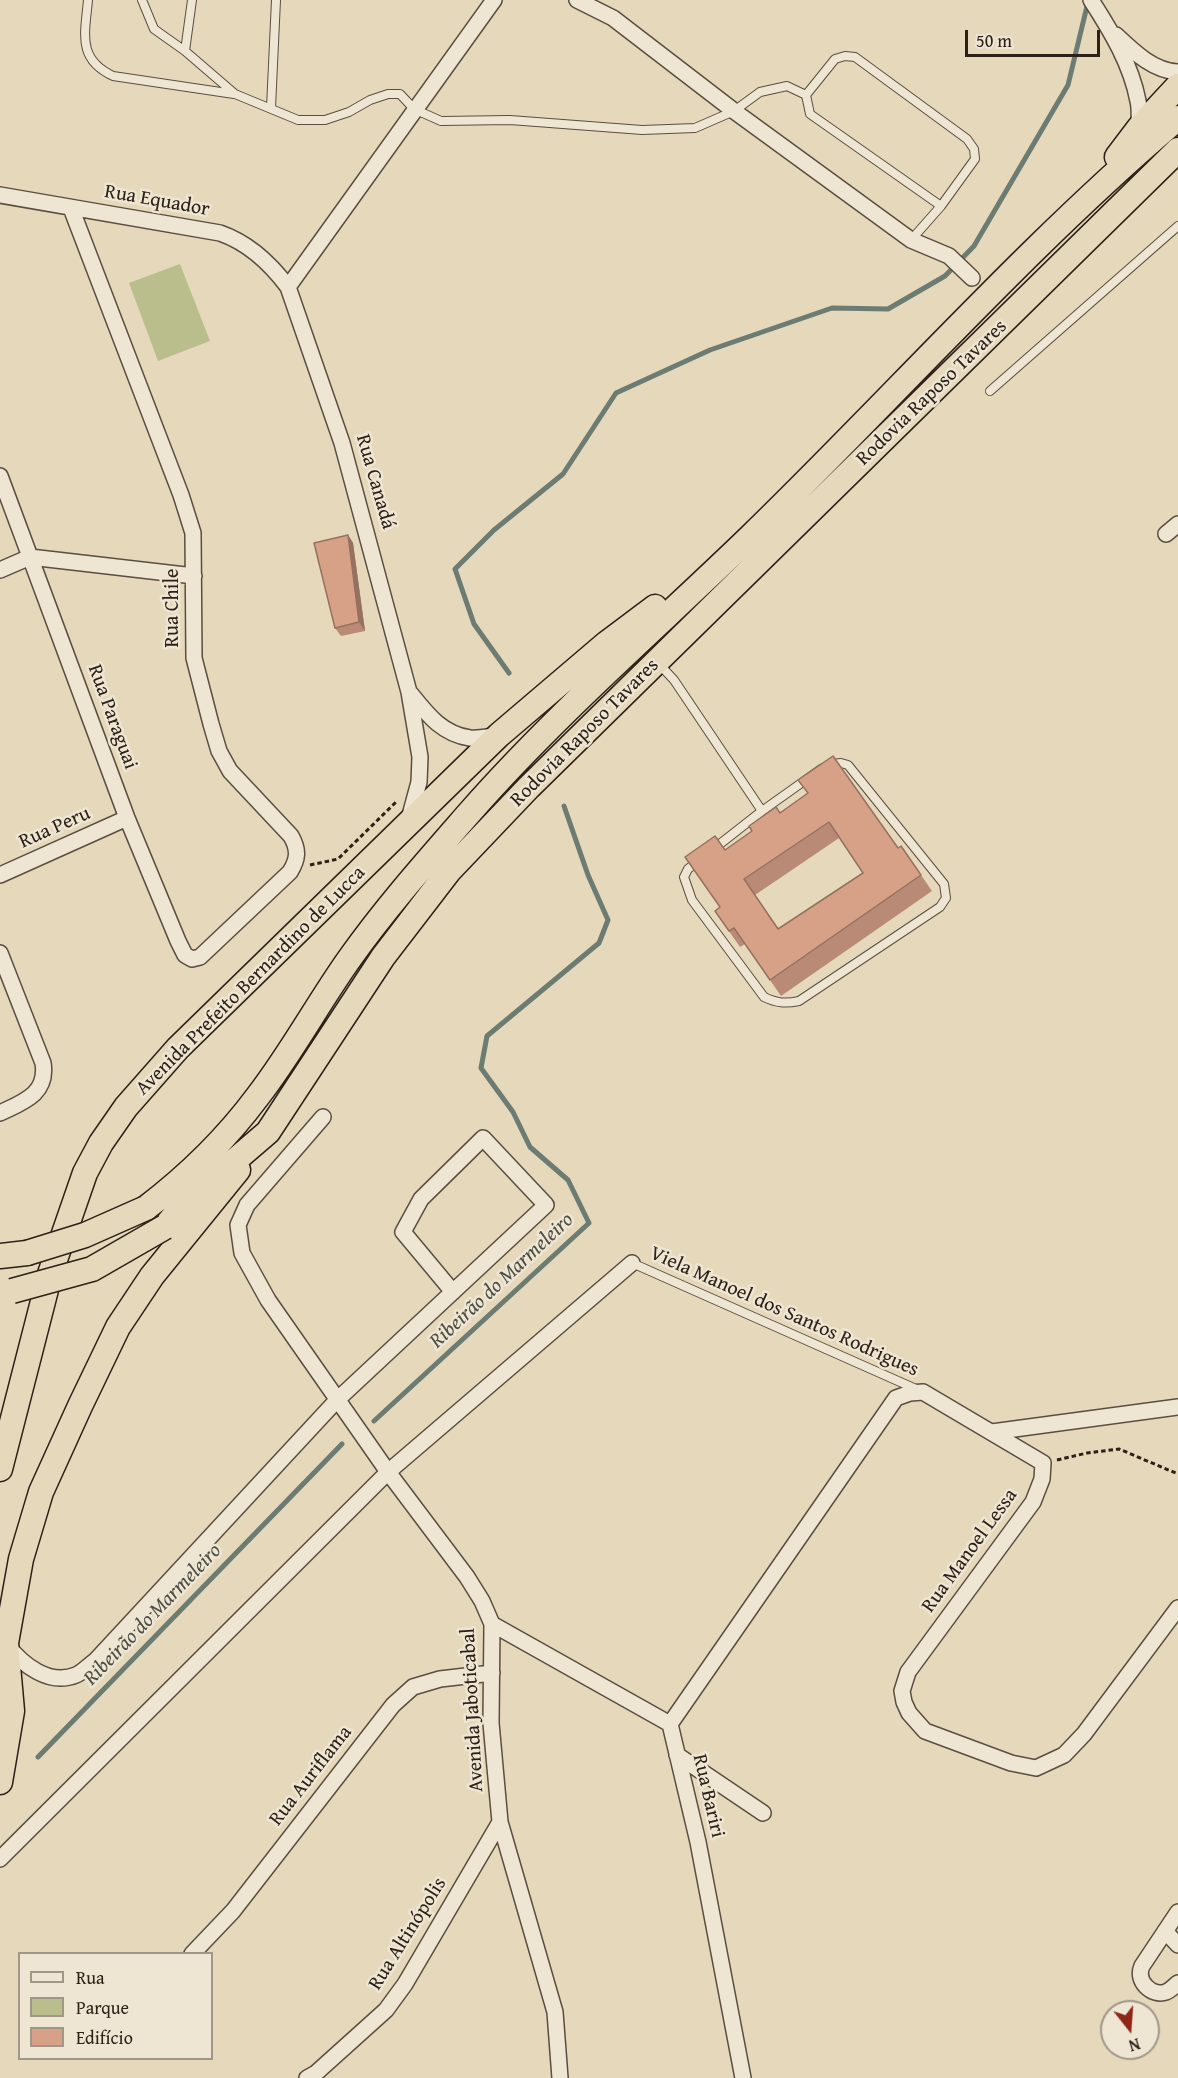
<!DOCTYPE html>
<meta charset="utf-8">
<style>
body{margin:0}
#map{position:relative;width:1178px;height:2078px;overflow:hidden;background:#e5d8bb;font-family:"Gentium Book Plus",serif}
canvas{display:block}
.legend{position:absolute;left:18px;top:1952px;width:195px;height:108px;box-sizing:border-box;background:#eee6d3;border:2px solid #a19788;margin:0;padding:8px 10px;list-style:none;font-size:18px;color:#2d2017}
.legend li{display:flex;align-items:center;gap:12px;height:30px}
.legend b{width:30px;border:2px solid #a19788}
.north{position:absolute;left:1100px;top:2000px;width:60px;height:60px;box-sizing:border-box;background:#eee6d3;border:2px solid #a19788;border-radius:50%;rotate:163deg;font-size:16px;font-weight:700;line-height:24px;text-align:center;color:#2d2017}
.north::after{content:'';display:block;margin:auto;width:21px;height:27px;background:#8f2418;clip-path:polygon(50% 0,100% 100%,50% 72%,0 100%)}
.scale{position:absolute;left:965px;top:30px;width:135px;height:27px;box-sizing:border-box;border:3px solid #2d2017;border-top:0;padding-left:8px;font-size:18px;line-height:21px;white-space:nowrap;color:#2d2017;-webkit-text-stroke:4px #eee6d3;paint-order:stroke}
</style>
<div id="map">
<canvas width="1178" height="2078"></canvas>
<ul class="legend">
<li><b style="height:8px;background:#eee6d3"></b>Rua</li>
<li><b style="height:16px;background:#babd8c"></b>Parque</li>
<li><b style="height:16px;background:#d7a188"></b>Edifício</li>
</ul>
<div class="north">N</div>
<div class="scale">50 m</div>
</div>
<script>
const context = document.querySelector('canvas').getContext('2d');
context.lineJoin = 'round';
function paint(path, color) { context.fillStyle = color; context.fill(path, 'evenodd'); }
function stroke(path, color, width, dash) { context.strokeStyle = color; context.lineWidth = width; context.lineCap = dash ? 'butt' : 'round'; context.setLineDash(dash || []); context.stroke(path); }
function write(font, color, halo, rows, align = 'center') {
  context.font = font + ' "Gentium Book Plus",serif'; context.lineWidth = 5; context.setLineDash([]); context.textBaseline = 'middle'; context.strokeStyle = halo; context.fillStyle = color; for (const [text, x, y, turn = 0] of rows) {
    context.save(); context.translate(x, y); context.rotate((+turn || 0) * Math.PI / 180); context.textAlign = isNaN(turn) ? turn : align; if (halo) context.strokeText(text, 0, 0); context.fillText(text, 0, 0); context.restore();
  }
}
paint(new Path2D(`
 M180,264L210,341L158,361L129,283Z`), '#babd8c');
stroke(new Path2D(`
 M509,673L474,624L455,569L494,530L563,474L616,393L710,350L832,308L888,309L945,276L974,246L1068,85L1088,2
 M374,1421L589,1223L568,1180L530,1147L513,1112L481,1068L487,1036L599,943L608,920L588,875L564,806
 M38,1757L342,1444`), '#6c7c73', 5);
const service = new Path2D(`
 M88,0C85,34 77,59 113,76L234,94
 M142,0L154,29L185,51L235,94L298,120H325L349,112L370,100L388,94H400L414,109L441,121L510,120L642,130L695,128L734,111L760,92L787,86L806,95
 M185,51L192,0
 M271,108L276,0
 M911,240L941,206L975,159L974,149L967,139L855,57L845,56L835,59L806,95L810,114L941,206
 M990,391L1178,226
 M658,663L674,680L762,811
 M841,763L848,765L944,884L946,898L940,907L799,1001C785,1004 777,1003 764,997L692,900L684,877L688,869L762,811L821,769L832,764Z
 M632,1263L916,1389`);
const minor = new Path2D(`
 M577,0L613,18L734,111L911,240L949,256L972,278
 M1091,0C1111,31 1131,64 1138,101C1140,109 1139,119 1139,128
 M1116,35C1133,51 1153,71 1178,72
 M0,195L220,233C249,243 270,263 288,287L342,443L409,692L420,757L419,782L409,819
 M288,287L494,0
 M0,476L127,818L178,941L185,955L192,959L200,957L290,872C298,859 299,850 291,836L230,771L219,751L211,724L194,658L193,533L181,495L71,208
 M1166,534L1178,524
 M30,557L194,576
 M0,570L30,557
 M411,694C427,714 442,734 470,738C479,739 490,736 499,735
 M0,875L127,818
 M0,953L43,1063C48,1094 23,1102 0,1113
 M323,1117L247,1205L238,1225L242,1253L268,1300L388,1472L467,1577L482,1601L492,1624L491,1723L500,1822L555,2012L560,2078
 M992,1432L1178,1407
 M492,1624L670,1724L698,1842L743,2078
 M7,1645C23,1665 49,1686 76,1675C83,1672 89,1665 95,1661L337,1400L546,1205L483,1138L421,1199L403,1232L453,1292
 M670,1724L896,1398L910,1393L923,1392L1043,1463L1042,1479L1033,1502L908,1672L902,1691L904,1702L909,1713L925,1731L1011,1763L1036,1768L1064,1755L1084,1734L1178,1608
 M677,1755L763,1813
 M0,1859L388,1472L632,1263
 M1178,1912L1142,1966C1135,1981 1152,1997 1166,1992C1171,1990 1174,1986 1178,1983
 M1165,1931L1178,1945
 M192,1954L233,1911L393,1705L413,1687L440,1679L492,1673
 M307,2078L316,2073L386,2010L405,1984L500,1822`);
const trunk = new Path2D(`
 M1117,157L1139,128L1178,86
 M146,1208C188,1176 226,1139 258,1096C292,1052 318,1003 350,958C387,906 429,859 470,812C557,713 657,627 751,536C894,397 1026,247 1178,118
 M165,1227L183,1205L268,1132L383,957L449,871L529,787L1178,150
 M0,1256L27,1253
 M0,1469L50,1274L85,1173L101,1143L126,1107L178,1048L499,735L607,643L655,607
 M0,1782L12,1711L6,1643L21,1559L41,1492L80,1406L118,1327L152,1276L238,1170`);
stroke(service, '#5b4e40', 10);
stroke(minor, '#5b4e40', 18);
stroke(trunk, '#2d2017', 27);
stroke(new Path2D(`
 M310,865L338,859L396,802
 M1057,1460L1087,1453L1119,1449L1178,1474`), '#2d2017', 3, [4.5, 3]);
stroke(service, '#eee6d3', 8);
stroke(minor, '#eee6d3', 15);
stroke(trunk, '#e5d8bb', 24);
const trunkBridge = new Path2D(`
 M27,1253L85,1235L146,1208
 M12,1291L92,1269L165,1227`);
stroke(trunkBridge, '#2d2017', 27, []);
stroke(trunkBridge, '#e5d8bb', 24);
paint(new Path2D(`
 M348,535L353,543L365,631L341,636L335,628Z
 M808,793L898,848L901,846L932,891L781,996L745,944L740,947L715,911L720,907L725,850ZM839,838L863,873L779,929L755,895Z`), '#b98a75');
paint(new Path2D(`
 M348,535L353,543L365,631L359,622Z`), '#96715f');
const building = new Path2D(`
 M348,535L359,622L335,628L314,543Z
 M833,756L898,848L901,846L921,875L770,980L734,928L729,931L715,911L720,907L685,857L715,836L725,850L752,831L749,826L776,807L780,813L808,793L798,780ZM829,822L863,873L778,929L744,879Z`);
paint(building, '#d7a188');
stroke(building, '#96715f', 1.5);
write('20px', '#2d2017', '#eee6d3', [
 ["Rua Equador",157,201,10],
 ["Rodovia Raposo Tavares",932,393,-44],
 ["Rua Canadá",375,482,74],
 ["Rua Chile",173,608,-90],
 ["Rua Paraguai",112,717,70],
 ["Rodovia Raposo Tavares",585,733,-45],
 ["Rua Peru",55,828,-24],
 ["Avenida Prefeito Bernardino de Lucca",251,981,-45],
 ["Viela Manoel dos Santos Rodrigues",784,1312,24],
 ["Rua Manoel Lessa",970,1551,-54],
 ["Avenida Jaboticabal",473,1710,-93],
 ["Rua Auriflama",311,1776,-52],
 ["Rua Bariri",708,1796,77],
 ["Rua Altinópolis",408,1934,-58]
]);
write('italic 21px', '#4c4e45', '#eee6d3', [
 ["Ribeirão do Marmeleiro",502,1281,-43],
 ["Ribeirão do Marmeleiro",153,1615,-46]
]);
</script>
